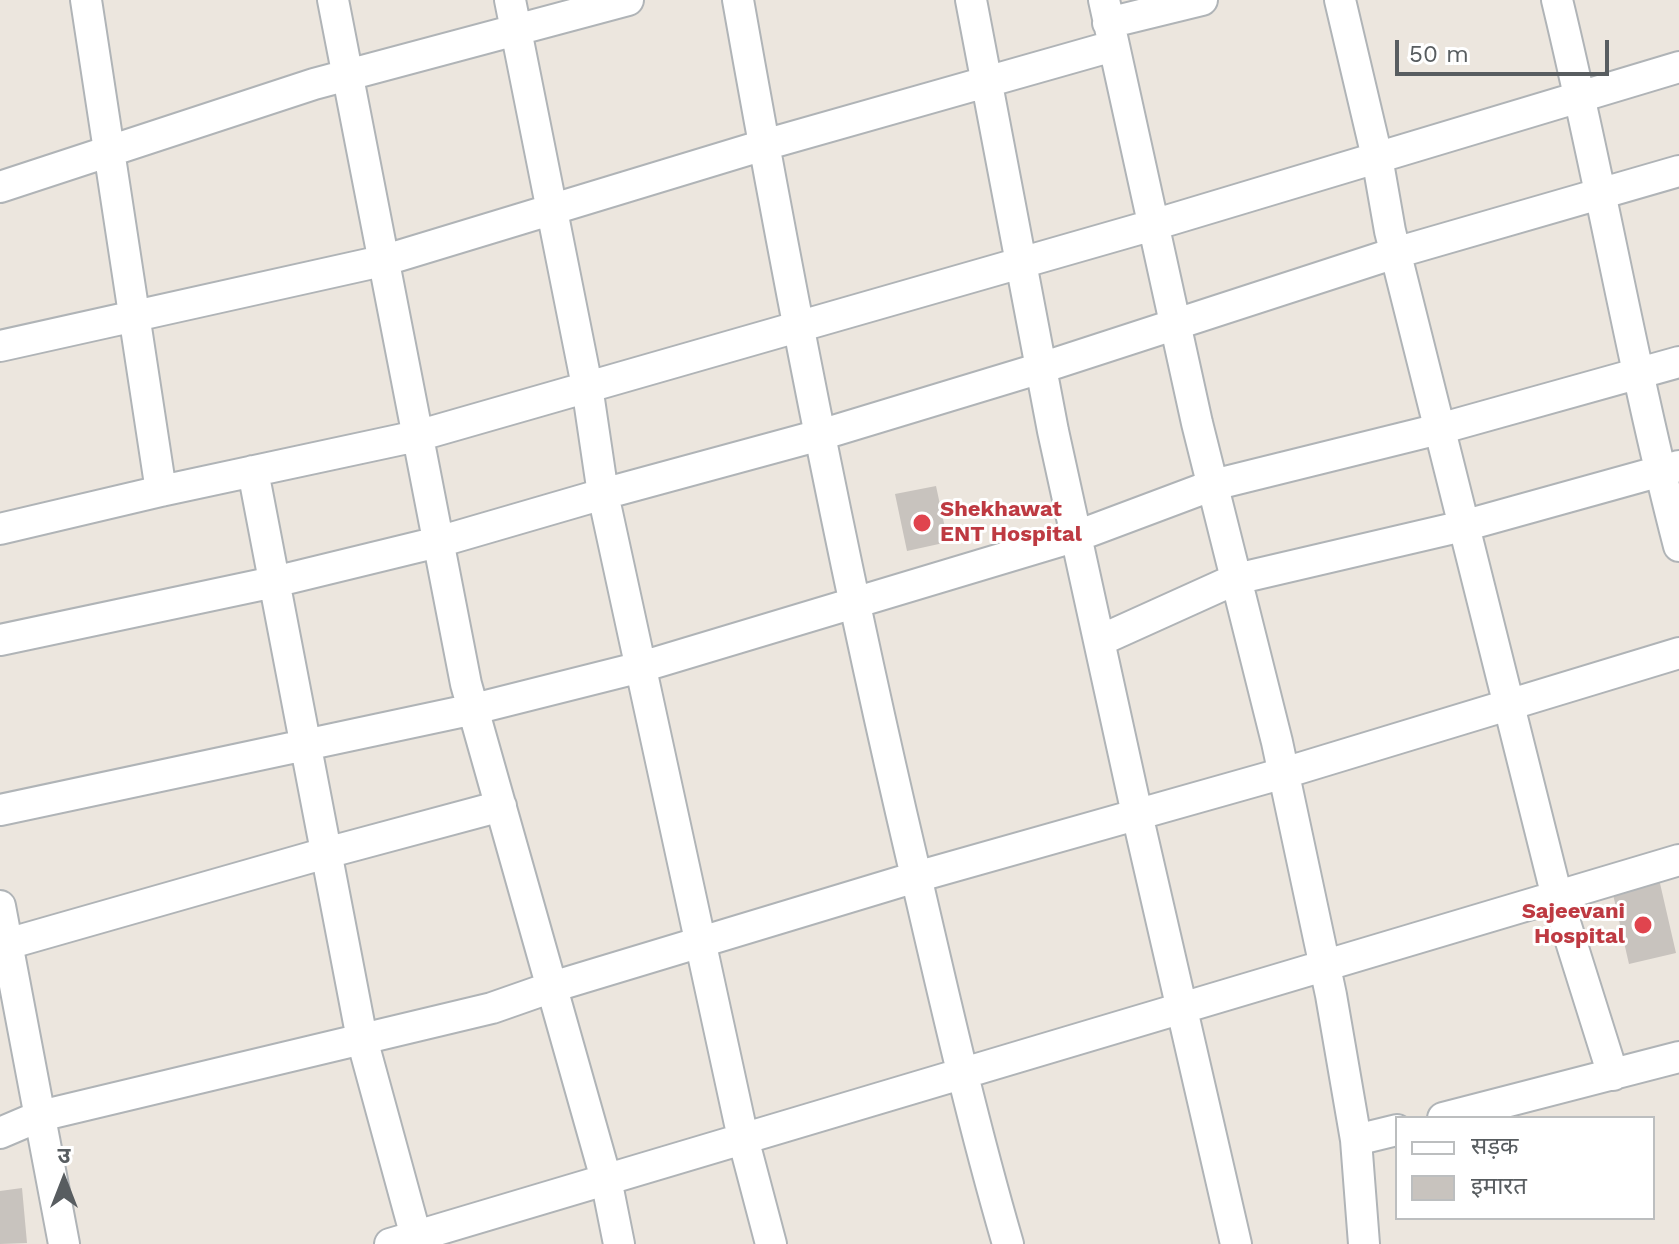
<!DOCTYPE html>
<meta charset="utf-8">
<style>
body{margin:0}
#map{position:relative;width:1679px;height:1244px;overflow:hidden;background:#ece6de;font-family:"Work Sans","Noto Sans Devanagari",sans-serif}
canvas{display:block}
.legend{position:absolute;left:1395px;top:1116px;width:260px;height:104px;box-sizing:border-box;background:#fff;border:2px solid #bcbebf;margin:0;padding:10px 14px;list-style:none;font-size:24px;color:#585d60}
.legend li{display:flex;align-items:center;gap:16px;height:40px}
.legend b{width:40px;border:2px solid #bcbebf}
.north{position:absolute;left:24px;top:1140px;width:80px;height:80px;-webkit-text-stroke:6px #fff;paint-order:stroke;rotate:0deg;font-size:22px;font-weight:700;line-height:32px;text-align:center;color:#585d60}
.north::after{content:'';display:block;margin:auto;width:28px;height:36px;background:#585d60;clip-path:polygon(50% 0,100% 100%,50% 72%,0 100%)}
.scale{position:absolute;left:1395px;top:40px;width:214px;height:36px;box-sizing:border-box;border:4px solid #585d60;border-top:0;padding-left:10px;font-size:24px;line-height:28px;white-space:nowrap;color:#585d60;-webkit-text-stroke:6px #fff;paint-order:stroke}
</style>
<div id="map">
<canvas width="1679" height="1244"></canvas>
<ul class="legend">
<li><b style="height:10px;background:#fff"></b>सड़क</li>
<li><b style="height:22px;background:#c8c3be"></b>इमारत</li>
</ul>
<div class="north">उ</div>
<div class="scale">50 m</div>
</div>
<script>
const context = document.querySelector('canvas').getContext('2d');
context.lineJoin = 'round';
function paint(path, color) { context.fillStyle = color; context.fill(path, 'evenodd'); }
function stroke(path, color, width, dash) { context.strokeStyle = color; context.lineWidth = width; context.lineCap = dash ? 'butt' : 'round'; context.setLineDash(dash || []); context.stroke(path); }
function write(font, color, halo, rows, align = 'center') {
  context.font = font + ' "Work Sans",sans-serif'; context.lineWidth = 6; context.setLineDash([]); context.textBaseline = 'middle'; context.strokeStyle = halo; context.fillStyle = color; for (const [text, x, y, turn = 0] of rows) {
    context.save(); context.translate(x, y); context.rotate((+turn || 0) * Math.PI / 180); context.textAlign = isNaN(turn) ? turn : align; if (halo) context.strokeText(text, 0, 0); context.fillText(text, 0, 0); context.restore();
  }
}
paint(new Path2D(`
 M936,486L948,542L907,551L895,494Z
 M1659,879L1676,953L1629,964L1612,890Z
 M22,1188L27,1243L0,1244V1191Z`), '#c8c3be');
const minor = new Path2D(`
 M86,0L161,491
 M333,0L466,684L606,1179L619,1244
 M738,0C789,288 845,575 912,859C942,988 971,1117 1008,1244
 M971,0L1053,431L1137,814L1236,1244
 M1104,0L1197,423L1277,742L1331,995L1356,1140L1364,1244
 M1340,0L1377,157L1390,231L1557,897L1613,1075
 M1557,0C1601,181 1632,365 1679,546
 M1108,23L1202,0
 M0,187L314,84L628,0
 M0,346L382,261L764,145L1113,46
 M253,471L362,1039L418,1244
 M0,529L161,491L417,436L1153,225L1679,67
 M0,640L274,582L438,542L603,494L587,386L510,0
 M1101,640L1236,579L1463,526L1679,466
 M0,810L474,709L641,667L1077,536L1213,485L1439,429L1679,362
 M0,906L64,1244
 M7,944L326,853L501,806
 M1443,1118L1679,1057
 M0,1133L40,1116L492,1008L552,987L916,877L1284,773L1679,653
 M1356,1140L1397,1130
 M390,1244L1679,860
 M771,1244L743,1138L603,494L820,435L1041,368L1395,253L1679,171`);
stroke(minor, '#b0b4b7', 34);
stroke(minor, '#fff', 30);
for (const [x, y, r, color] of [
 [922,523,10,"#e0444e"],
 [1643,925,10,"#e0444e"]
]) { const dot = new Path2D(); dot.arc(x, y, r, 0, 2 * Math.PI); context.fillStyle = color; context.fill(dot); stroke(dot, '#fff', 3); }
write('bold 22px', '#be3a42', '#fff', [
 ["Shekhawat",940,510],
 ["ENT Hospital",940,535],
 ["Sajeevani",1625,912,"right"],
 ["Hospital",1625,937,"right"]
], 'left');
</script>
